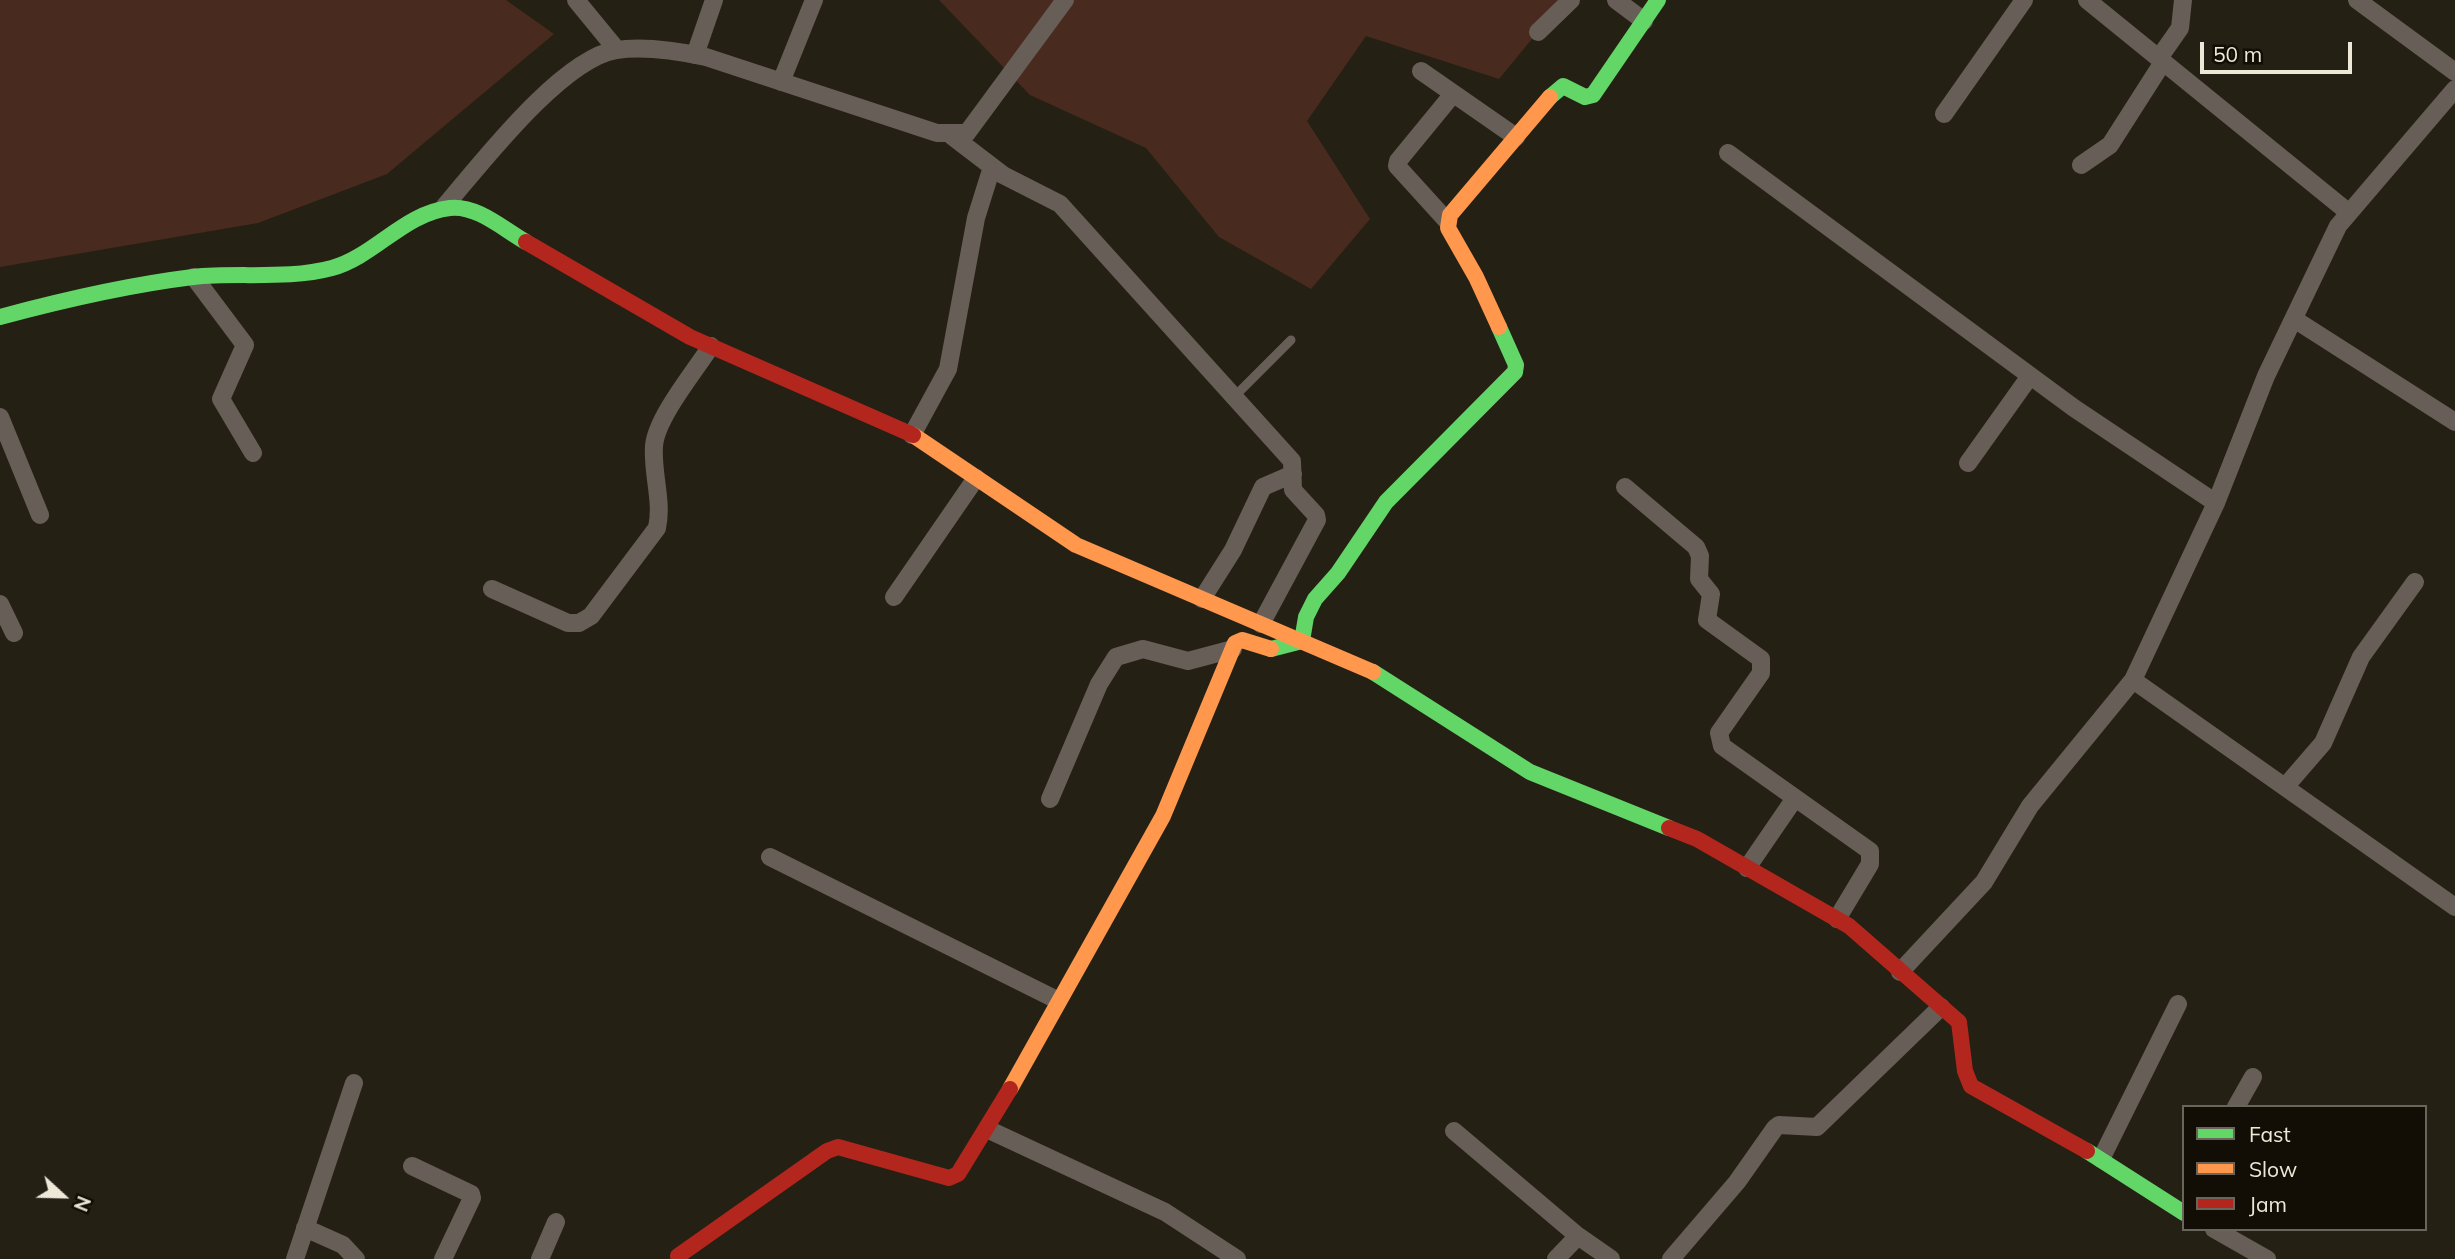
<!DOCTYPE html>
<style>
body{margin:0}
#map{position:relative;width:2455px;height:1259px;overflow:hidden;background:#252014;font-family:Mulish,sans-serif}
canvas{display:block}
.legend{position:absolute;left:2182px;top:1105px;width:245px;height:126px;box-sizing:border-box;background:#120e05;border:2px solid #6a655a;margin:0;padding:9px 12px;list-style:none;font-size:21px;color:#eee8d9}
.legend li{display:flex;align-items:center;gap:14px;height:35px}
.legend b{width:35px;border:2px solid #6a655a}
.north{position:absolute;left:28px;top:1161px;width:70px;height:70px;-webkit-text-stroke:5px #120e05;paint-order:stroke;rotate:112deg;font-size:19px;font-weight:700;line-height:28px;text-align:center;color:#eee8d9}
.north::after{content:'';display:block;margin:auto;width:24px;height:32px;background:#eee8d9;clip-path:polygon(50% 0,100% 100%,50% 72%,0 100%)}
.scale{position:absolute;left:2200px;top:42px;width:152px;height:32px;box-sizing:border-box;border:4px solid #eee8d9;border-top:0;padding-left:9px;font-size:21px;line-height:24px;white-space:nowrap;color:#eee8d9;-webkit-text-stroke:5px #120e05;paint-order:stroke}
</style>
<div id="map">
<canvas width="2455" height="1259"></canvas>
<ul class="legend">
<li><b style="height:9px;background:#63d668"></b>Fast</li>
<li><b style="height:9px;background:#ff974d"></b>Slow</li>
<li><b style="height:9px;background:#b3261e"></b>Jam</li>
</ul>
<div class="north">N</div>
<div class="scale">50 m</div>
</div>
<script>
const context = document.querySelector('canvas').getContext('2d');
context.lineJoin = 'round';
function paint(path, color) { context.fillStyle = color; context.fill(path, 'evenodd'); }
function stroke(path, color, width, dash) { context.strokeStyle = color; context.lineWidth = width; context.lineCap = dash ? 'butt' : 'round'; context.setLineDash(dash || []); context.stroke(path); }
paint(new Path2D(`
 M0,0H506L554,34L387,174L258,223L0,267Z
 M939,0H1564L1499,79L1366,36L1307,121L1370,219L1311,289L1219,237L1146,148L1030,95Z`), '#492a1e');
stroke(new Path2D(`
 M1235,396L1291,340`), '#665e57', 9);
stroke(new Path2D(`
 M576,0L617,50
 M1616,0L1644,21
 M2087,0L2348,212
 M2357,0L2455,72
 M1538,32L1571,0
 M695,55L714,0
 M2159,58L2180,28L2183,0
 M1421,71L1516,137
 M781,82L814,0
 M1944,114L2024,0
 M952,136L1003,175L1060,204L1292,461L1293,490L1316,515L1317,520L1261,624
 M1728,153L2074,408L2216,503
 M2081,165L2110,145L2163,62
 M444,207C480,165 561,59 616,50C644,46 678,51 706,57L937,133H967L1065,0
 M1447,221L1397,166L1398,161L1453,94
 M194,277L245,345L221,399L253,453
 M2294,319L2455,422
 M0,417L40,515
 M912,435L948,369L976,218L992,167
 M1968,463L2030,376
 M1625,487L1696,547L1700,556L1699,579L1711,594L1707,620L1761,659V673L1719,733L1722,746L1870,851V864L1837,919
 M492,589L568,623H579L591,616L657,528C663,501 652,474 654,446C656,418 695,371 711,346
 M894,597L976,478
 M1202,599L1233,550L1263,487L1293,474
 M0,604L14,633
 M2133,680L2455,907
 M2285,787L2323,743L2361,657L2415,582
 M1050,799L1099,684L1116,657L1143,649L1188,661L1233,649
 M770,857L1057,1000
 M1747,868L1795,798
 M1900,972L1984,882L2030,806L2133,680L2216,503L2266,376L2338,226L2455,89
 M2236,1107L2253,1077
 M987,1129L1165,1212L1237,1259
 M1454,1131L1578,1236
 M2101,1159L2178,1004
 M412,1166L471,1194L472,1198L443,1259
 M305,1228L343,1245L356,1259
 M2214,1229L2267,1259
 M295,1259L354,1083
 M540,1259L556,1222
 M1556,1259L1578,1236L1611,1259
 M1671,1259L1737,1182L1775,1128L1779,1125L1817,1127L1941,1007`), '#665e57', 18);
stroke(new Path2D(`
 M1550,97L1563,86L1585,97L1593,95L1658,0
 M0,317C63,300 128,285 193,277C239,272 287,280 332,268C375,256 404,213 450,208C477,205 503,229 526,242
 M1271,649L1302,641L1306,617L1315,599L1338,573L1386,502L1515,372L1516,365L1499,327
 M1373,672L1530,772L1669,828
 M2087,1151L2184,1213`), '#63d668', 16);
stroke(new Path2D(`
 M1499,327L1476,277L1448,228L1450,215L1550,97
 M913,435L1076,545L1373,672
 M1010,1089L1163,816L1235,643L1242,640L1271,649`), '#ff974d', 16);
stroke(new Path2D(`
 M526,242L690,337L913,435
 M1669,828L1697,839L1849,926L1959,1022L1965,1071L1971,1086L2087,1151
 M678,1256L827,1151L838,1147L949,1178L958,1174L1010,1089`), '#b3261e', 16);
</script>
